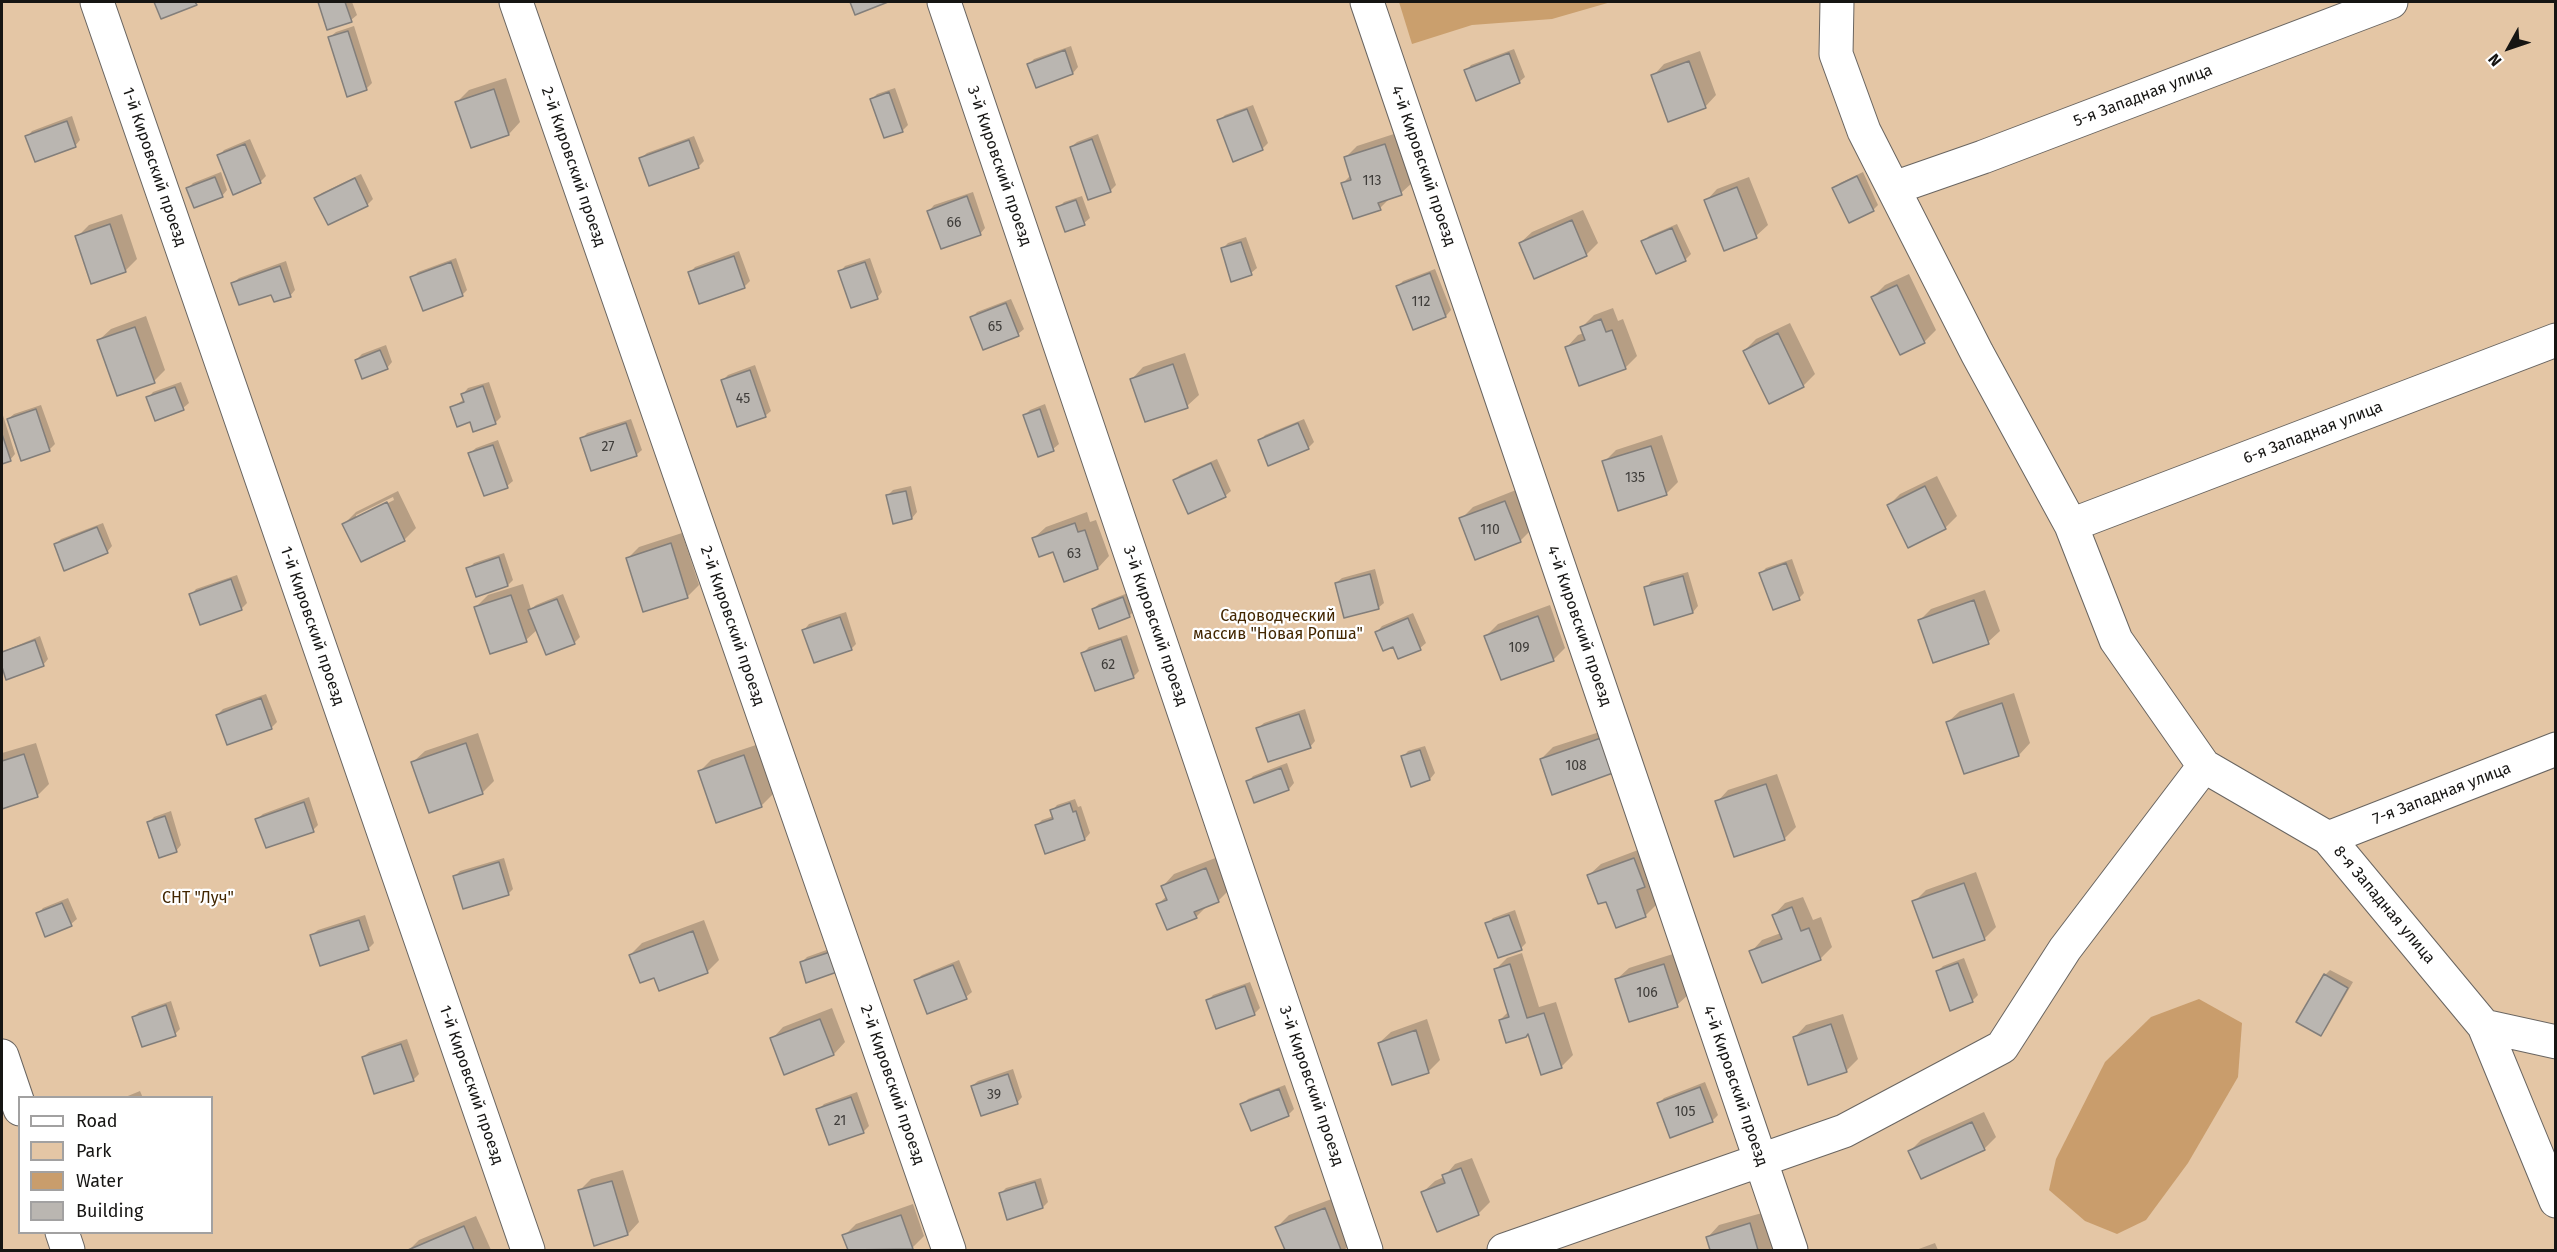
<!DOCTYPE html>
<meta charset="utf-8">
<style>
body{margin:0}
#map{position:relative;width:2557px;height:1252px;overflow:hidden;background:#e8e4df;font-family:"Fira Sans",sans-serif}
canvas{display:block}
.frame{position:absolute;inset:0;border:3px solid #161513;pointer-events:none}
.legend{position:absolute;left:18px;top:1096px;width:195px;height:138px;box-sizing:border-box;background:#fff;border:2px solid #a2a1a1;margin:0;padding:8px 10px;list-style:none;font-size:18px;color:#161513}
.legend li{display:flex;align-items:center;gap:12px;height:30px}
.legend b{width:30px;border:2px solid #a2a1a1}
.north{position:absolute;left:2479px;top:18px;width:60px;height:60px;-webkit-text-stroke:4px #fff;paint-order:stroke;rotate:230deg;font-size:16px;font-weight:700;line-height:24px;text-align:center;color:#161513}
.north::after{content:'';display:block;margin:auto;width:21px;height:27px;background:#161513;clip-path:polygon(50% 0,100% 100%,50% 72%,0 100%)}
</style>
<div id="map">
<canvas width="2557" height="1252"></canvas>
<div class="frame"></div>
<ul class="legend">
<li><b style="height:8px;background:#fff"></b>Road</li>
<li><b style="height:16px;background:#e4c6a5"></b>Park</li>
<li><b style="height:16px;background:#c99d6c"></b>Water</li>
<li><b style="height:16px;background:#bab6b1"></b>Building</li>
</ul>
<div class="north">N</div>
</div>
<script>
const context = document.querySelector('canvas').getContext('2d');
context.lineJoin = 'round';
function paint(path, color) { context.fillStyle = color; context.fill(path, 'evenodd'); }
function stroke(path, color, width, dash) { context.strokeStyle = color; context.lineWidth = width; context.lineCap = dash ? 'butt' : 'round'; context.setLineDash(dash || []); context.stroke(path); }
function write(font, color, halo, rows, align = 'center') {
  context.font = font + ' "Fira Sans",sans-serif'; context.lineWidth = 4.5; context.setLineDash([]); context.textBaseline = 'middle'; context.strokeStyle = halo; context.fillStyle = color; for (const [text, x, y, turn = 0] of rows) {
    context.save(); context.translate(x, y); context.rotate((+turn || 0) * Math.PI / 180); context.textAlign = isNaN(turn) ? turn : align; if (halo) context.strokeText(text, 0, 0); context.fillText(text, 0, 0); context.restore();
  }
}
paint(new Path2D(`
 M2,2H2555V1250H2ZM20,1098H212V1232H20Z`), '#e4c6a5');
paint(new Path2D(`
 M1399,2H1611L1552,19L1472,25L1412,44Z`), '#ca9f6d');
paint(new Path2D(`
 M2199,999L2242,1023L2238,1077L2188,1163L2146,1220L2117,1234L2085,1221L2049,1190L2056,1159L2105,1062L2151,1017Z`), '#c99d6c');
paint(new Path2D(`
 M156,2H198L162,17Z
 M320,2H352L357,15L351,20L328,28Z
 M354,26L372,83L366,89L330,37L336,32Z
 M1071,46L1078,67L1073,73L1037,86L1029,64L1034,59Z
 M1514,49L1525,77L1519,82L1466,71L1471,65Z
 M1700,51L1716,95L1705,107L1653,76L1664,64Z
 M506,78L520,122L509,134L472,147L457,102L469,90Z
 M895,88L908,125L903,130L885,136L872,99L877,94Z
 M1253,105L1268,143L1262,149L1219,121L1225,115Z
 M72,116L80,140L75,146L27,137L32,131Z
 M1397,133L1413,182L1401,193L1391,197L1380,208L1343,183L1351,175L1345,158L1357,146Z
 M1098,134L1116,185L1110,191L1071,147L1077,142Z
 M694,136L704,161L698,167L641,158L647,153Z
 M250,139L266,176L260,182L219,156L224,150Z
 M221,172L227,190L222,196L188,188L193,183Z
 M1863,172L1878,205L1873,210L1834,188L1840,183Z
 M361,174L373,199L367,205L316,198L322,193Z
 M1749,177L1768,225L1756,236L1706,201L1717,189Z
 M973,192L985,228L980,234L929,211L934,205Z
 M1082,196L1090,218L1084,223L1058,208L1064,202Z
 M1583,210L1598,243L1586,255L1520,243L1532,232Z
 M122,214L137,259L125,271L77,237L89,225Z
 M1677,224L1691,254L1685,260L1656,272L1643,242L1649,236Z
 M1246,237L1257,268L1251,273L1222,249L1228,243Z
 M739,251L750,281L744,287L690,273L695,267Z
 M456,258L467,290L462,295L412,278L418,272Z
 M870,258L882,292L877,298L840,272L845,266Z
 M286,261L295,290L290,296L233,283L239,278Z
 M1435,269L1451,310L1446,316L1413,328L1397,287L1403,281Z
 M1909,274L1936,330L1924,342L1873,297L1885,285Z
 M1011,299L1024,329L1018,334L984,348L972,318L977,312Z
 M1613,308L1618,321L1623,319L1637,356L1625,368L1567,347L1578,335L1584,333L1582,327L1594,315Z
 M146,316L165,370L154,381L99,340L111,329Z
 M1790,323L1815,374L1803,386L1769,402L1744,351L1756,339Z
 M386,345L392,362L387,368L356,360L362,354Z
 M1185,353L1199,395L1187,406L1132,379L1143,367Z
 M755,365L771,411L765,416L723,380L728,375Z
 M181,382L189,403L183,408L156,419L148,398L153,392Z
 M489,382L501,417L495,423L471,420L452,407L465,399L463,394L468,388Z
 M1045,404L1059,444L1053,449L1025,415L1030,410Z
 M41,405L55,444L49,450L8,419L14,414Z
 M2,412L15,454L10,460L2,462Z
 M631,419L642,450L636,455L582,439L587,433Z
 M1304,419L1314,442L1308,448L1260,441L1265,435Z
 M1662,435L1678,482L1666,494L1604,462L1616,450Z
 M498,440L513,481L507,486L470,453L476,448Z
 M1217,459L1231,491L1225,496L1175,480L1180,475Z
 M1937,476L1957,516L1945,528L1889,505L1900,494Z
 M911,486L917,512L912,518L888,495L893,490Z
 M1516,490L1532,529L1520,541L1461,519L1473,507Z
 M398,491L416,528L404,540L362,560L344,524L356,512ZM393,497L394,500L356,519V515Z
 M1087,512L1090,522L1096,520L1109,556L1098,568L1054,550L1034,538L1046,527Z
 M103,523L112,546L107,552L55,545L61,539Z
 M682,533L699,585L687,597L628,558L639,547Z
 M504,553L513,580L508,585L468,569L474,563Z
 M1792,559L1804,593L1799,598L1761,573L1766,568Z
 M1375,569L1384,603L1378,608L1336,583L1342,578Z
 M1688,572L1698,606L1693,612L1646,588L1651,582Z
 M237,575L247,603L241,609L191,595L196,589Z
 M523,584L531,609L536,605L563,594L580,637L574,643L538,629L526,640L476,607L488,595Z
 M1985,590L2000,631L1988,642L1919,621L1931,609Z
 M1128,593L1135,610L1129,616L1093,609L1099,604Z
 M1550,605L1565,648L1553,660L1486,636L1498,624Z
 M846,612L856,644L851,649L804,630L809,624Z
 M1413,613L1426,643L1420,648L1399,657L1394,645L1377,632L1382,626Z
 M1127,635L1139,671L1133,677L1083,653L1089,647Z
 M40,636L48,659L43,665L7,678L2,663V652Z
 M2014,693L2030,743L2019,755L1948,722L1960,711Z
 M266,694L277,722L271,728L217,715L223,709Z
 M1305,709L1315,741L1310,747L1258,728L1264,723Z
 M1612,728L1624,761L1541,759L1553,747Z
 M478,733L494,781L482,793L413,762L425,751Z
 M36,743L49,784L37,796L2,807V753Z
 M756,745L773,794L761,806L700,771L711,760Z
 M1425,746L1435,773L1430,779L1403,757L1408,751Z
 M1287,763L1294,783L1289,789L1255,802L1248,782L1253,776Z
 M1777,774L1796,827L1784,839L1717,802L1728,790Z
 M309,797L318,825L313,830L257,819L263,814Z
 M1075,799L1078,807L1081,806L1090,833L1085,839L1036,826L1042,820L1054,816L1052,811L1057,805Z
 M171,811L181,845L176,851L149,822L154,817Z
 M1646,847L1657,904L1646,915L1617,926L1607,900L1589,875L1601,864Z
 M1218,857L1230,889L1219,900L1208,905L1196,917L1158,904L1167,896L1163,886L1174,874Z
 M504,858L513,889L508,894L455,876L460,871Z
 M1976,872L1996,927L1984,939L1914,902L1926,890Z
 M1803,897L1813,920L1821,917L1832,947L1820,959L1751,952L1762,940L1781,933L1774,915L1785,903Z
 M68,898L77,919L71,924L38,914L43,908Z
 M1515,910L1526,943L1521,948L1487,924L1493,918Z
 M365,915L374,943L368,949L312,935L318,930Z
 M704,920L719,960L707,972L655,976L630,955L642,943Z
 M835,947L842,965L801,963L807,957Z
 M1522,953L1539,1007L1556,1002L1573,1055L1561,1067L1529,1032L1500,1020L1509,1011L1495,970L1507,958Z
 M1676,953L1689,994L1677,1005L1617,979L1629,968Z
 M1964,958L1978,995L1973,1000L1951,1009L1937,972L1943,966Z
 M959,960L972,992L966,997L916,980L922,975Z
 M2330,970L2353,982L2326,1029L2321,1034L2325,975Z
 M1250,982L1260,1008L1254,1014L1208,1001L1213,995Z
 M171,1001L180,1029L175,1034L134,1017L139,1012Z
 M832,1008L845,1042L834,1054L772,1039L783,1027Z
 M1843,1014L1858,1059L1846,1071L1795,1037L1806,1025Z
 M1427,1019L1440,1060L1429,1071L1393,1083L1379,1043L1391,1032Z
 M407,1039L419,1074L413,1080L363,1057L369,1052Z
 M1013,1069L1022,1097L1017,1103L972,1086L978,1081Z
 M1705,1082L1718,1115L1712,1121L1659,1103L1664,1098Z
 M1285,1085L1294,1109L1288,1115L1242,1105L1248,1099Z
 M140,1091L143,1098H123Z
 M857,1092L869,1126L863,1132L818,1110L824,1104Z
 M1984,1112L1996,1137L1984,1149L1910,1151L1921,1140Z
 M1472,1158L1490,1202L1478,1214L1423,1192L1435,1181L1444,1177L1455,1164Z
 M623,1170L639,1222L628,1234L579,1191L591,1179Z
 M1041,1178L1048,1202L1043,1207L1000,1194L1006,1188Z
 M1337,1197L1354,1241L1344,1250H1286L1277,1227L1289,1215Z
 M913,1204L924,1236L912,1248L906,1250H866L865,1248L849,1250L844,1236L856,1224Z
 M1762,1213L1773,1250H1712L1708,1237L1719,1225Z
 M476,1216L491,1250H409L419,1240Z
 M1935,1243L1938,1250H1916Z`), '#0003');
const building = new Path2D(`
 M154,2H195L197,5L161,19Z
 M318,2H345L352,22L327,30Z
 M850,2H888L855,15Z
 M348,31L367,90L347,97L328,37Z
 M1065,50L1073,74L1036,88L1027,64Z
 M1509,53L1520,83L1476,101L1464,70Z
 M1689,61L1706,108L1668,122L1651,75Z
 M494,89L509,135L471,148L455,102Z
 M889,92L903,132L884,138L870,99Z
 M1247,109L1263,150L1233,162L1217,120Z
 M67,121L76,147L35,162L25,136Z
 M1092,139L1111,192L1088,200L1070,147Z
 M689,140L699,168L649,186L639,158Z
 M245,144L261,183L233,195L217,155Z
 M1385,144L1402,195L1378,203L1381,210L1353,219L1341,183L1351,180L1344,157Z
 M1857,176L1874,211L1849,223L1832,188Z
 M215,177L223,197L194,208L186,188Z
 M355,178L368,206L328,225L314,198Z
 M1737,187L1757,238L1724,251L1704,200Z
 M967,196L981,235L941,249L927,211Z
 M1076,200L1085,225L1065,232L1056,207Z
 M1572,220L1587,256L1534,279L1519,243Z
 M110,224L126,272L91,284L75,236Z
 M1672,228L1686,261L1656,274L1641,241Z
 M1241,242L1252,275L1231,282L1221,248Z
 M734,256L745,288L699,304L688,272Z
 M451,262L463,296L423,311L410,277Z
 M865,262L878,299L851,308L838,271Z
 M280,266L291,297L274,302L271,295L239,305L231,283Z
 M1430,273L1446,317L1413,330L1396,286Z
 M1897,285L1925,343L1900,355L1871,297Z
 M1006,303L1019,336L983,350L970,317Z
 M1601,319L1606,332L1612,330L1626,369L1579,386L1565,347L1585,340L1580,327Z
 M135,327L155,383L117,396L97,340Z
 M1778,333L1804,387L1769,404L1743,351Z
 M380,350L388,369L362,379L355,360Z
 M1173,364L1188,408L1145,422L1130,379Z
 M750,370L766,417L737,427L721,380Z
 M483,386L496,424L473,432L470,422L457,427L450,407L464,402L461,394Z
 M175,387L184,410L155,421L146,397Z
 M36,409L50,451L21,461L7,419Z
 M1040,409L1054,451L1038,457L1023,415Z
 M626,423L637,456L591,471L580,438Z
 M1298,423L1309,449L1268,466L1258,440Z
 M2,434L11,461L2,464Z
 M493,445L508,488L484,496L468,453Z
 M1651,446L1667,495L1618,511L1602,461Z
 M1211,463L1226,497L1188,514L1173,480Z
 M1925,486L1946,529L1908,548L1887,505Z
 M906,491L912,519L893,524L886,495Z
 M1505,501L1521,542L1475,560L1459,518Z
 M387,502L405,541L361,562L342,524Z
 M1075,523L1078,532L1085,530L1098,569L1064,582L1053,552L1039,557L1032,538Z
 M97,527L108,553L64,571L54,544Z
 M671,543L688,598L643,612L626,558Z
 M499,557L508,586L476,597L466,568Z
 M1786,563L1800,600L1773,610L1759,573Z
 M1370,574L1379,609L1344,618L1335,583Z
 M1683,576L1693,613L1654,625L1644,587Z
 M231,579L242,610L200,625L189,594Z
 M511,595L527,642L490,654L474,607Z
 M1123,597L1130,617L1099,629L1092,609Z
 M557,599L575,644L546,655L528,610Z
 M1974,600L1989,644L1933,663L1918,620Z
 M1538,616L1554,661L1501,680L1484,636Z
 M840,617L852,650L814,663L802,630Z
 M1408,618L1421,650L1398,659L1393,647L1383,651L1375,632Z
 M1121,639L1134,678L1095,691L1081,653Z
 M35,640L44,666L6,680L2,667V652Z
 M261,698L272,729L227,745L216,715Z
 M2002,703L2019,756L1964,774L1946,722Z
 M1299,714L1311,748L1268,762L1256,728Z
 M1601,738L1613,773L1552,795L1540,759Z
 M466,743L483,794L429,813L411,762Z
 M1420,750L1430,780L1411,787L1401,756Z
 M24,754L38,797L2,809V761Z
 M744,755L762,807L716,823L698,771Z
 M1281,768L1289,790L1254,803L1246,781Z
 M1766,784L1785,840L1734,857L1715,801Z
 M304,802L314,832L266,848L255,819Z
 M1070,803L1073,812L1076,811L1085,840L1045,854L1035,825L1053,819L1050,810Z
 M165,816L177,852L159,858L147,822Z
 M1634,858L1645,887L1637,890L1646,917L1616,928L1606,902L1598,904L1587,875Z
 M499,862L509,895L463,909L453,876Z
 M1206,868L1219,902L1194,912L1197,918L1167,930L1156,904L1167,900L1161,886Z
 M1964,883L1985,940L1933,958L1912,901Z
 M62,903L72,926L45,937L36,913Z
 M1792,907L1801,931L1809,928L1821,960L1762,983L1749,951L1782,939L1772,915Z
 M1509,915L1522,950L1498,958L1485,923Z
 M359,920L369,950L320,966L310,935Z
 M693,931L708,973L659,991L654,978L640,983L629,955Z
 M830,952L837,972L806,983L800,962Z
 M1958,963L1973,1002L1950,1011L1936,971Z
 M1510,964L1527,1018L1544,1013L1562,1068L1541,1075L1528,1034L1526,1037L1506,1043L1499,1020L1509,1017L1494,969Z
 M1664,964L1678,1007L1629,1022L1615,979Z
 M953,965L967,999L927,1014L914,980Z
 M2324,974L2348,988L2321,1036L2296,1022Z
 M1245,986L1255,1015L1216,1029L1206,1000Z
 M166,1005L176,1036L142,1047L132,1017Z
 M820,1019L834,1055L784,1075L770,1038Z
 M1831,1024L1847,1072L1808,1085L1793,1037Z
 M1416,1030L1429,1073L1392,1085L1378,1043Z
 M401,1044L414,1081L374,1094L362,1057Z
 M1008,1074L1018,1104L981,1116L971,1086Z
 M1700,1087L1713,1122L1670,1138L1657,1103Z
 M1279,1089L1289,1116L1251,1131L1240,1104Z
 M851,1097L864,1133L829,1145L816,1109Z
 M1972,1122L1985,1150L1921,1179L1908,1151Z
 M1461,1168L1479,1215L1437,1232L1421,1192L1445,1183L1442,1175Z
 M612,1181L628,1235L594,1246L578,1190Z
 M1035,1182L1043,1208L1007,1220L999,1193Z
 M1325,1208L1341,1250H1285L1275,1227Z
 M901,1215L913,1249L848,1250L842,1235Z
 M1750,1223L1758,1250H1710L1706,1237Z
 M464,1226L474,1250H408Z`);
paint(building, '#bab6b1');
stroke(building, '#827e7a', 1.5);
const minor = new Path2D(`
 M97,2L528,1250
 M516,2L949,1250
 M944,2L1366,1250
 M1367,2L1791,1250
 M1894,188L1983,157L2391,2
 M2071,525L2556,340
 M2204,766L2328,838L2484,1026L2556,1042
 M2328,838L2556,749
 M2484,1026L2556,1201
 M2,1056L20,1109
 M62,1232L68,1250
 M1504,1250L1844,1131L2002,1047L2065,949L2204,766L2116,640L2071,525L1977,353L1864,131L1836,54L1837,2`);
stroke(minor, '#696561', 35);
stroke(minor, '#fff', 33);
write('14px', '#3f3d3a', null, [
 ["113",1372,181],
 ["66",954,223],
 ["112",1421,302],
 ["65",995,327],
 ["45",743,399],
 ["27",608,447],
 ["135",1635,478],
 ["110",1490,530],
 ["63",1074,554],
 ["109",1519,648],
 ["62",1108,665],
 ["108",1576,766],
 ["106",1647,993],
 ["39",994,1095],
 ["105",1685,1112],
 ["21",840,1121]
]);
write('16px', '#161513', '#fff', [
 ["5-я Западная улица",2143,96,-21],
 ["3-й Кировский проезд",999,166,71],
 ["4-й Кировский проезд",1423,166,71],
 ["1-й Кировский проезд",154,167,71],
 ["2-й Кировский проезд",573,167,71],
 ["6-я Западная улица",2313,433,-21],
 ["1-й Кировский проезд",312,626,71],
 ["2-й Кировский проезд",732,626,71],
 ["3-й Кировский проезд",1155,626,71],
 ["4-й Кировский проезд",1579,626,71],
 ["7-я Западная улица",2442,794,-21],
 ["8-я Западная улица",2384,905,50],
 ["1-й Кировский проезд",471,1085,71],
 ["2-й Кировский проезд",892,1085,71],
 ["3-й Кировский проезд",1311,1086,71],
 ["4-й Кировский проезд",1735,1086,71]
]);
write('16px', '#422600', '#fff', [
 ["Садоводческий",1278,617],
 ["массив \"Новая Ропша\"",1278,635],
 ["СНТ \"Луч\"",198,899]
]);
</script>
